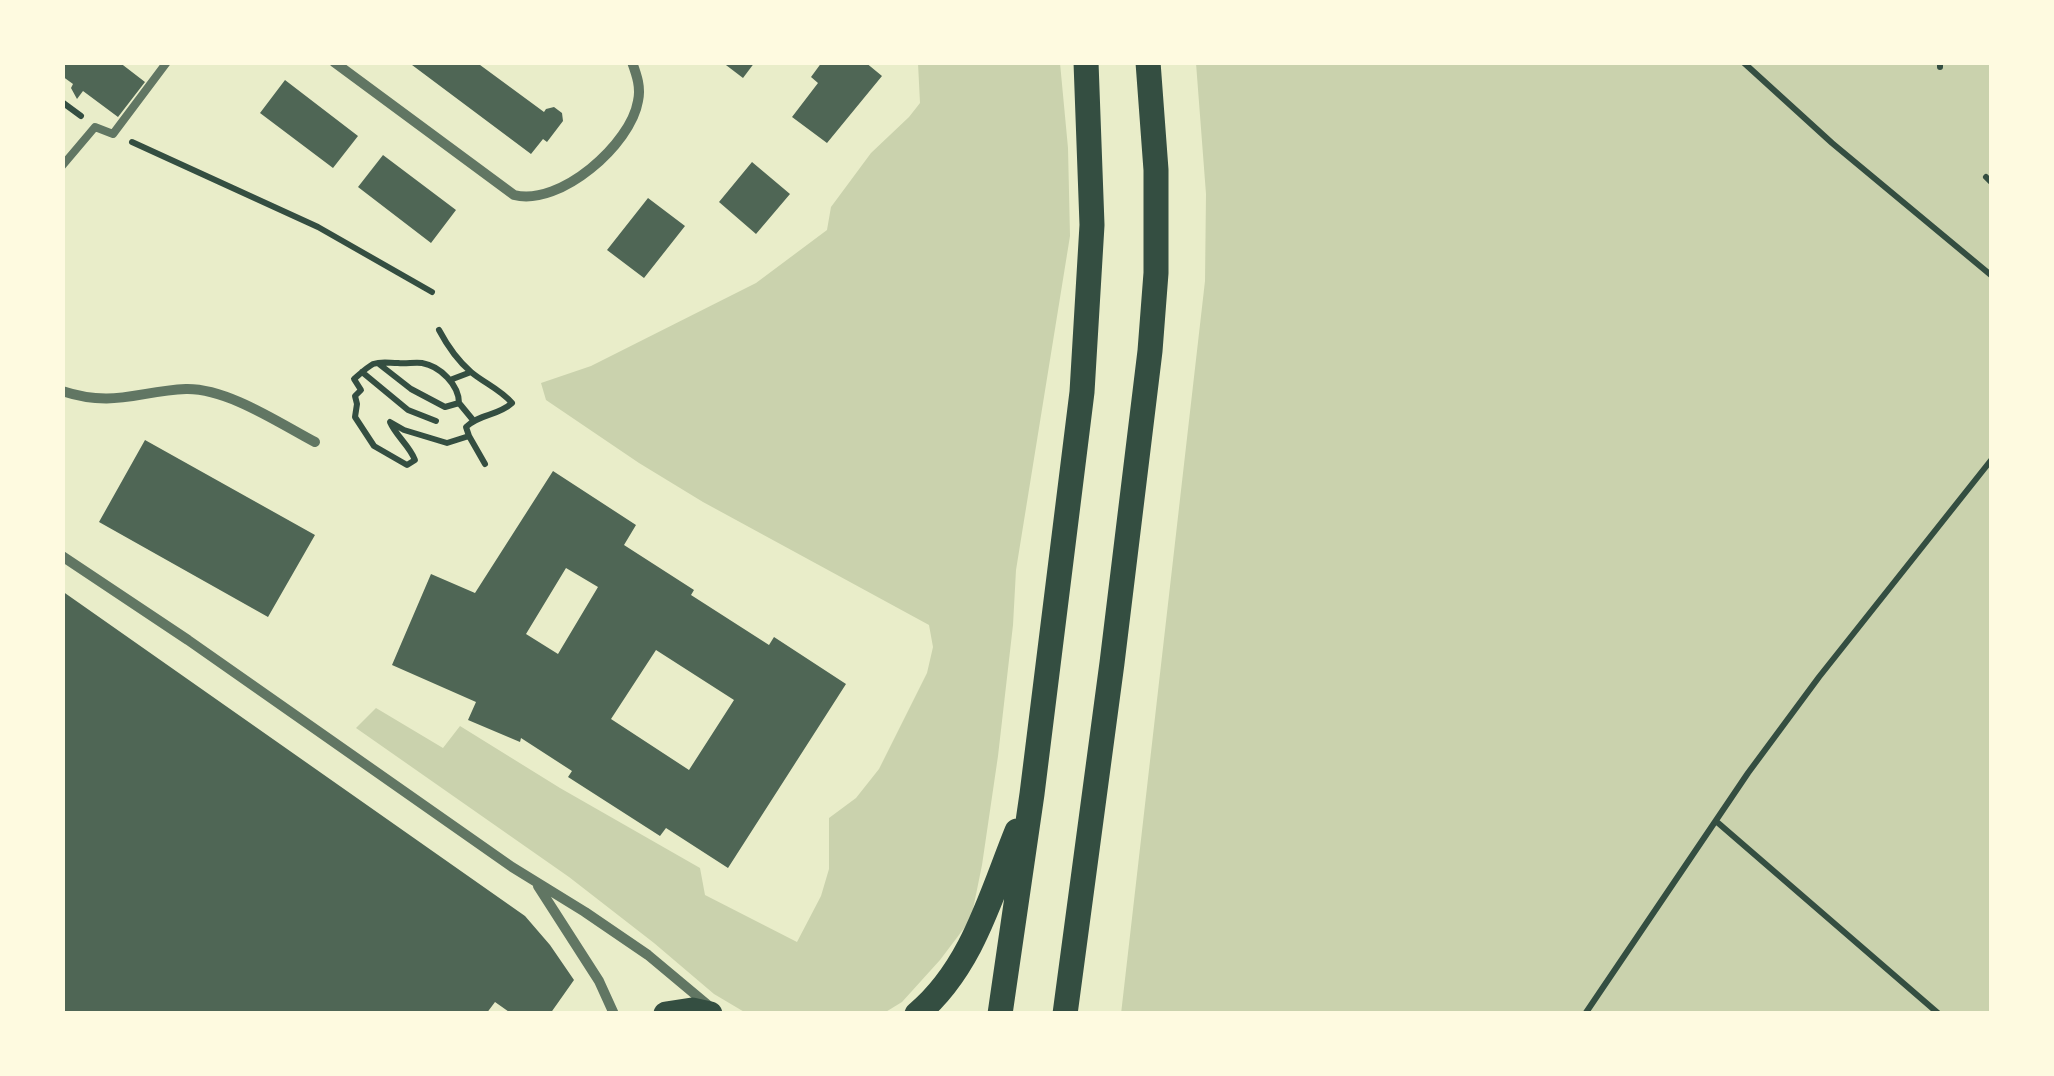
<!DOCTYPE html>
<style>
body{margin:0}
#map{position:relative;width:2054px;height:1076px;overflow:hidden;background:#e9edc9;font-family:Merriweather,serif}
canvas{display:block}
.frame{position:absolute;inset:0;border:65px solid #fefae0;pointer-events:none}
</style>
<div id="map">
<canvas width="2054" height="1076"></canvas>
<div class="frame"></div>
</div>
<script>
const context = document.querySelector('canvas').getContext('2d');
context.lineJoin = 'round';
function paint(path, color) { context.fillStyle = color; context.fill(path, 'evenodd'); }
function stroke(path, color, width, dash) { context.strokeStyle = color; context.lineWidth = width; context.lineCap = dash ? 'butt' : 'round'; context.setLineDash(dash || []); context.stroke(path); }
paint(new Path2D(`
 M918,63H1060L1068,148L1070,236L1016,570L1013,625L998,756L982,865L971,919L940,960L902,1002L884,1013H746L714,994L654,943L569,877L356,728L376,708L443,748L460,726L560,788L700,868L705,895L797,942L821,896L829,869V818L856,798L879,769L927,673L933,647L929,625L703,502L639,463L546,400L541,383L591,366L756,283L827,230L831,207L871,153L909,117L920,103Z
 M1196,63H1991V1013L1121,1014L1205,281L1206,194Z`), '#cad2ad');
paint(new Path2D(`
 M62,62H119L145,82L118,117L83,91L77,99L71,88L73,84L62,76Z
 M408,62H476L544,112L546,109L554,107L562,113L563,121L547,142L543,139L531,154Z
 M722,62H755L743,78Z
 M822,62H865L882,76L827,143L792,117L818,83L811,77Z
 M285,80L358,136L333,168L260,113Z
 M383,155L456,210L431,243L358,187Z
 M752,162L790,194L756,234L719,202Z
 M648,198L685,226L644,278L607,250Z
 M145,440L315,535L268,617L99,522Z
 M553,471L636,525L624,545L694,590L691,595L769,645L774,637L846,684L728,868L666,828L660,836L568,777L572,771L521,738L520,742L468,720L476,702L392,665L431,574L475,593ZM566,568L598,587L558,654L526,634ZM656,650L734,700L689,770L611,719Z
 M62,591L525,916L550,945L574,980L550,1014H512L495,1002L486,1014H62Z`), '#4f6655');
stroke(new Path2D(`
 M1743,62L1832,143L1992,276
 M1940,62V67
 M62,102L81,116
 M132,142L318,227L432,292
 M1986,177L1992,183
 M439,330C448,347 457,360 471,372C484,383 500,389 512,403C498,416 479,414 466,427L469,436L447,443L404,430L390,422C396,436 409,445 415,460L407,465L374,446L355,417L357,404L355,396L361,390L354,379C360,374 366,368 373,364C382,361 389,363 398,363C406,364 414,362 422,363C440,366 459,385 459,403L473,420
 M379,364L411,389L445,407L459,403
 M362,372L408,410L436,421
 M450,380L471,372
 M469,436L485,464
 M1717,822L1939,1014
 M1585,1014L1748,773L1819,677L1992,459`), '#344e41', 6);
stroke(new Path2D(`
 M62,166L95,127L113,134L167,62`), '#617663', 8);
stroke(new Path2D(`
 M334,62L514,195C560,207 631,144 638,101C641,87 637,76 632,62
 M62,391C114,408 138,391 186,389C227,388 279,423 315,442
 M62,556L188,640L512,867L585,912L648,955L709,1006
 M538,886L599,981L614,1014`), '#617663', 10);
stroke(new Path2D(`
 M666,1014L692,1010L710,1014
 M917,1014C972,968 991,895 1017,831
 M1000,1014L1032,794L1082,392L1092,225L1086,62
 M1065,1014L1112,663L1150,351L1156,273V170L1148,62`), '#344e41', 25);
</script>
